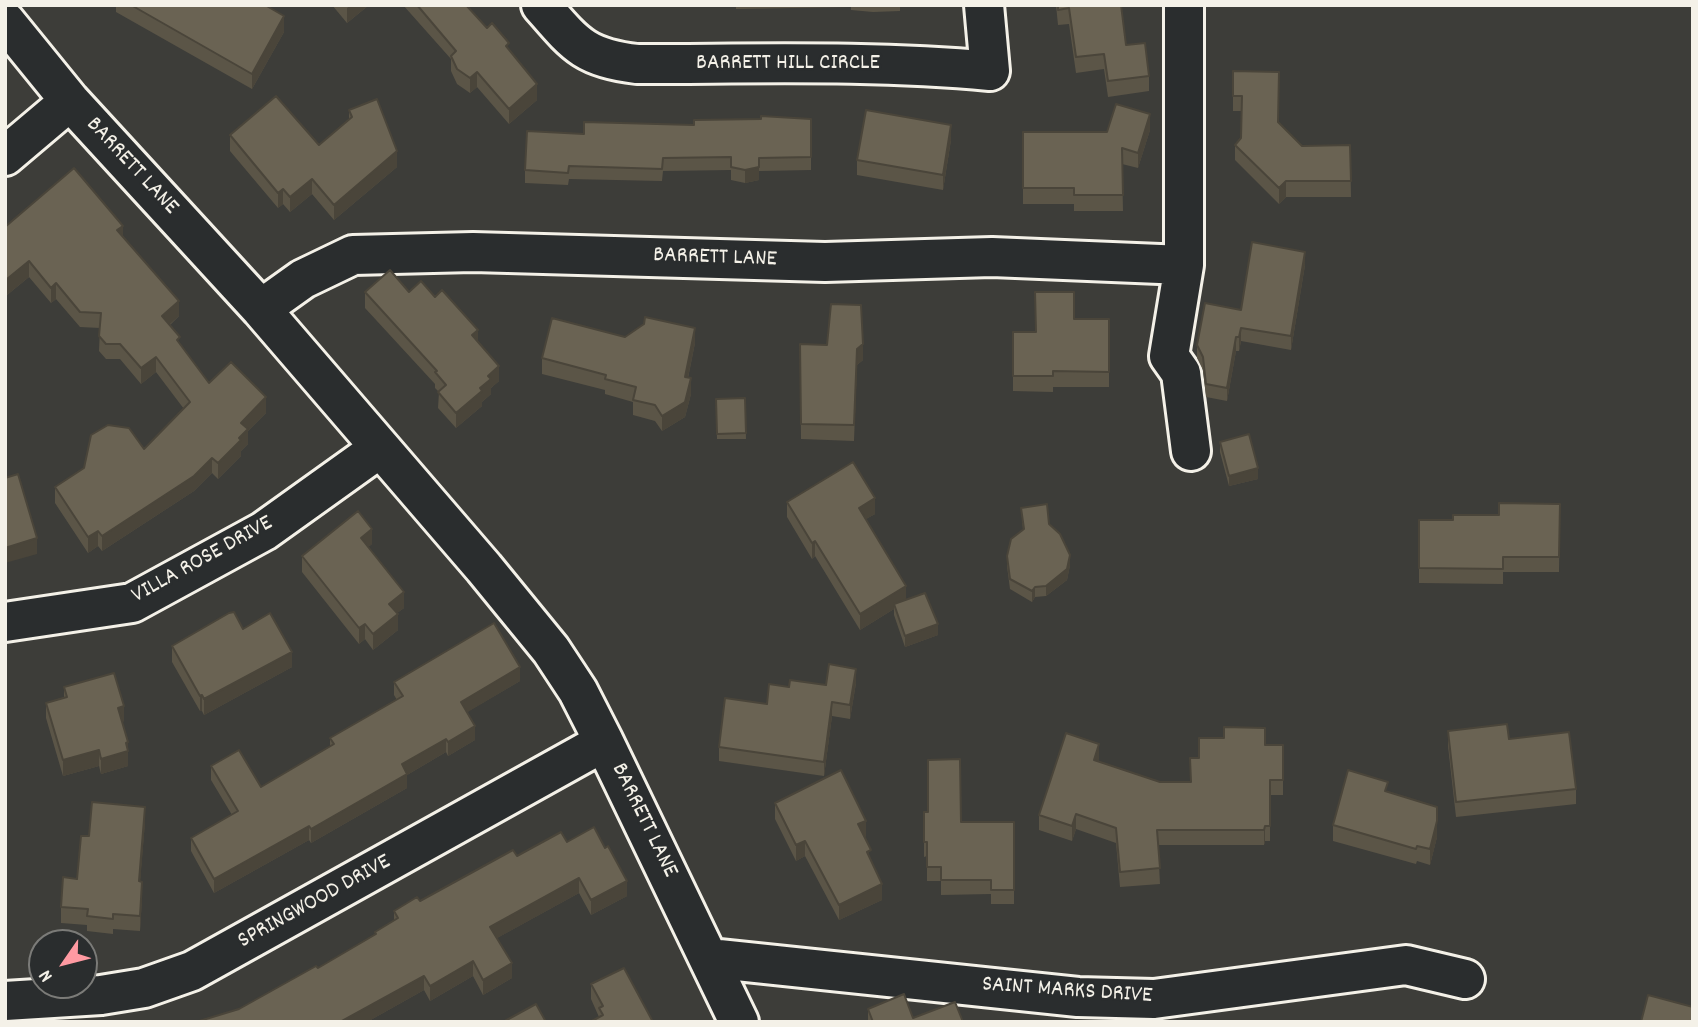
<!DOCTYPE html>
<style>
body{margin:0}
#map{position:relative;width:1698px;height:1027px;overflow:hidden;background:#3d3d39;font-family:Dekko,sans-serif}
canvas{display:block}
.frame{position:absolute;inset:0;border:7px solid #f4f1e8;pointer-events:none}
.north{position:absolute;left:28px;top:929px;width:70px;height:70px;box-sizing:border-box;background:#2a2d2e;border:2px solid #7b7b78;border-radius:50%;rotate:235deg;font-size:19px;font-weight:700;line-height:28px;text-align:center;color:#f4f1e8}
.north::after{content:'';display:block;margin:auto;width:24px;height:32px;background:#ff9aa2;clip-path:polygon(50% 0,100% 100%,50% 72%,0 100%)}
</style>
<div id="map">
<canvas width="1698" height="1027"></canvas>
<div class="frame"></div>
<div class="north">N</div>
</div>
<script>
const context = document.querySelector('canvas').getContext('2d');
context.lineJoin = 'round';
function stroke(path, color, width, dash) { context.strokeStyle = color; context.lineWidth = width; context.lineCap = dash ? 'butt' : 'round'; context.setLineDash(dash || []); context.stroke(path); }
function paint(path, color) { context.fillStyle = color; context.fill(path, 'evenodd'); }
function write(font, color, halo, rows, align = 'center') {
  context.font = font + ' Dekko,sans-serif'; context.lineWidth = 5; context.setLineDash([]); context.textBaseline = 'middle'; context.strokeStyle = halo; context.fillStyle = color; for (const [text, x, y, turn = 0] of rows) {
    context.save(); context.translate(x, y); context.rotate((+turn || 0) * Math.PI / 180); context.textAlign = isNaN(turn) ? turn : align; if (halo) context.strokeText(text, 0, 0); context.fillText(text, 0, 0); context.restore();
  }
}
const minor = new Path2D(`
 M541,5C575,44 584,58 637,64C755,64 873,60 990,71L984,5
 M1184,5V265L1169,356L1181,373L1191,451
 M5,21L70,101L261,309L484,568L551,650L578,691L604,742L739,1022
 M5,156L70,101
 M261,309L303,279L353,255L473,252L825,262L992,257L1184,265
 M5,622L132,603L264,531L380,448
 M709,958L1078,997L1154,999L1406,965L1465,979
 M5,1001L101,995L144,988L192,971L604,742`);
stroke(minor, '#f4f1e8', 44);
stroke(minor, '#2a2d2e', 38);
paint(new Path2D(`
 M116,5H265L284,32L252,89L116,12Z
 M332,5H369L347,23Z
 M403,5H466L487,28L509,50L537,100L509,124L477,87L470,93L457,84L451,71V59Z
 M736,5H900V11L873,12L851,10V7L736,9Z
 M1056,5H1121L1126,45L1149,76V91L1108,97L1104,69L1076,73L1069,24L1058,25Z
 M1233,71L1278,122L1302,146L1350,145L1351,197H1286L1279,204L1235,160V145L1241,138L1242,111H1233Z
 M349,110L397,167L334,220L312,194L290,212L283,204L278,208L230,151V135L319,145L349,120Z
 M811,119V170L759,171V180L745,183L731,180V170L663,171L662,181L569,179L568,185L525,183V170L584,134Z
 M1150,130L1138,168L1122,164L1123,211H1074V204H1023V132H1107Z
 M951,140L943,190L857,175V160Z
 M5,227L123,236L179,316L170,325L180,344L209,383L266,413L248,431V444L241,451V456L218,479L212,473L194,491L102,551L98,546L88,553L55,503V487L144,449L184,409L156,372L141,384L120,359H106L99,351L100,328L80,327L56,299L51,303L29,277L7,295L5,292Z
 M1305,265L1291,350L1241,341L1239,351H1236L1227,401L1206,397L1203,370L1197,358V345L1241,310Z
 M365,292H409L435,297L478,342L499,381L491,388V394L482,402V406L456,428L438,408L439,392L435,388V384L365,308Z
 M1074,319H1109V387H1053V392L1013,391V332H1036Z
 M625,337L695,343L688,378L691,394L685,417L662,431L655,421L633,415V402L605,394V390L542,374V358Z
 M800,344L827,345L863,360L857,365L854,441L801,439Z
 M745,398L746,439H717L716,399Z
 M1220,442L1258,479L1229,486L1220,452Z
 M787,502L875,514L866,519L906,600L938,635L905,647L894,615V609L860,630L815,556L812,559L787,517Z
 M1560,504L1559,572H1503V584L1419,583V520H1453L1499,515Z
 M1021,508L1049,524L1070,565L1067,580L1046,596L1035,597L1032,602L1010,589L1007,566V556L1023,530Z
 M372,544L368,547L404,608L397,613L398,630L373,650L365,639L359,644L302,572V556Z
 M243,629L292,667L204,715L202,711H200L172,662V646Z
 M520,681L467,712L475,740L448,756L446,752L407,775V788L311,843L309,840L214,893L191,851V838L232,815L211,780V766L261,787L330,747V738L397,700L394,695V682Z
 M856,683L850,719L832,716L824,776L719,761V747L767,704L789,687Z
 M64,687L124,721L122,722L128,742V766L101,774L99,766L63,776L46,718V703L64,697Z
 M1448,731L1509,739L1576,789V804L1456,817L1448,746Z
 M1265,745H1283V795H1270V841H1265L1264,845H1158L1160,884L1120,887L1116,843L1076,829L1072,841L1039,830V815L1099,759L1098,762L1160,782H1191L1199,758Z
 M1388,792L1437,807V837L1430,865L1417,861L1416,864L1333,841V825Z
 M775,803L866,836L864,837L882,900L839,920L805,856L796,861L775,819Z
 M928,812L961,822H1014V904H991V894L941,895V881H927V856L924,857V842Z
 M145,822L140,881L142,897L140,931L113,929V934L87,931V925L61,923V907L77,879L89,836Z
 M567,842L627,896L591,915L579,893L497,938L512,978L483,995L473,976L430,1001L424,990L367,1022H196L239,1009L318,968L375,934V932L394,920V911L420,901L517,856Z
 M591,984L653,1022L599,1017L591,999Z
 M868,1009L913,1018L963,1022H868Z`), '#5b5547');
paint(new Path2D(`
 M351,5H369L347,23V8Z
 M284,16V32L252,89V74Z
 M477,72V87L470,93V78Z
 M537,84V100L509,124V109Z
 M1150,114V130L1138,168V153Z
 M951,125V140L943,190V175Z
 M397,151V167L334,220V205Z
 M759,167V180L745,183V170Z
 M312,179V194L290,212V197Z
 M1286,181V197L1279,204V188Z
 M283,189V204L278,208V193Z
 M123,226V241L117,230Z
 M1305,252V265L1291,350V336Z
 M29,261V277L7,295V279Z
 M56,283V299L51,303V288Z
 M179,301V316L162,331V316Z
 M695,328V343L685,392V377Z
 M1241,328V341L1239,351V337Z
 M478,330V345L472,335Z
 M1236,337V351L1227,401V388Z
 M863,344V360L857,365L854,441L857,349Z
 M156,357V372L141,384V368Z
 M499,366V381L491,388V394L482,402V406L456,428V413L488,376Z
 M691,378V394L685,417L662,431V416Z
 M266,397V413L248,431V444L241,451V456L218,479V463L241,423Z
 M212,458V473L194,491L102,551V536Z
 M1258,468V479L1229,486V476Z
 M875,498V514L859,523V508Z
 M372,529V544L361,553V538Z
 M98,531V546L88,553V537Z
 M37,538V554L5,563V548Z
 M815,541V556L812,559V543Z
 M1070,555V565L1067,580L1046,596V586Z
 M906,586V601L894,604V609L860,630V614Z
 M1035,587V597L1032,602V591Z
 M404,592V608L389,619V604Z
 M398,614V630L373,650V634Z
 M365,624V639L359,644V628Z
 M938,624V635L905,647V636Z
 M292,652V667L204,715V699Z
 M520,667V681L461,716V702Z
 M856,669V683L850,719V705Z
 M202,695V711H200V696Z
 M832,702V716L824,776V762Z
 M124,706V721L118,723V708Z
 M475,726V740L448,756V742Z
 M446,739V752L407,775V788L311,843V829L402,764Z
 M128,742V766L101,774V759Z
 M1099,744V759L1094,776V760Z
 M99,750V766L63,776V760Z
 M145,807V822L139,897V881Z
 M1076,814V829L1072,841V826Z
 M866,821V836L858,840V824Z
 M1437,821V837L1430,865V849Z
 M309,826V840L214,893V879Z
 M1265,826V841L1264,845V830Z
 M805,841V856L796,861V845Z
 M579,878V893L490,942V927Z
 M627,881V896L591,915V900Z
 M142,882V897L140,931V916Z
 M882,884V900L839,920V905Z
 M473,961V976L430,1001V986Z
 M512,963V978L483,995V980Z
 M424,976V990L367,1022H342V1021Z`), '#4a453a');
const building = new Path2D(`
 M131,5H265L284,16L252,74Z
 M417,5H466L487,28L492,23L509,43L506,46L537,84L509,109L477,72L470,78L457,69L451,56L456,51Z
 M1058,5H1121L1126,45L1145,43L1149,76L1108,81L1104,54L1076,57L1069,8L1058,10Z
 M1233,71L1279,72L1278,122L1302,146L1350,145L1351,181H1286L1279,188L1235,145L1241,138L1242,96H1233Z
 M276,96L319,145L352,117L349,110L377,99L397,151L334,205L312,179L290,197L283,189L278,193L230,135Z
 M1116,104L1150,114L1138,153L1122,148L1123,195H1074V188H1023V132H1107Z
 M866,110L951,125L943,175L857,160Z
 M761,116L811,119V157L759,158V167L745,170L731,167V157L663,158L662,169L569,166L568,173L525,170L527,131L584,134V122L694,125V120L761,119Z
 M74,168L123,226L117,230L179,301L162,316L180,337L177,340L209,383L231,362L266,397L241,423L248,429L239,438L241,440L218,463L212,458L194,476L102,536L98,531L88,537L55,487L84,468L91,435L108,425L129,428L144,449L190,402L156,357L141,368L120,344H106L99,336L101,313L80,312L56,283L51,288L29,261L7,279L5,277V227Z
 M1252,242L1305,252L1291,336L1241,328L1239,337H1236L1227,388L1206,384L1203,357L1197,345L1205,303L1241,310Z
 M390,270L409,292L421,281L435,297L442,290L478,330L472,335L499,366L488,376L491,379L480,388L482,391L456,413L438,392L446,385L435,372L437,371L365,292Z
 M1035,292H1074V319H1109V372L1053,371V376H1013V332H1036Z
 M831,304L861,305L863,344L857,349L854,425L801,424L800,344L827,345Z
 M645,317L695,328L685,377L691,378L685,402L662,416L655,405L633,400L636,387L605,379L606,375L542,358L552,318L625,337L644,324Z
 M745,398L746,433L717,434L716,399Z
 M1249,434L1258,468L1229,476L1220,442Z
 M853,462L875,498L859,508L906,586L860,614L815,541L812,543L787,502Z
 M18,474L37,538L5,548V478Z
 M1499,503L1560,504L1559,557H1503V569L1419,568V520H1453V515H1499Z
 M1047,504L1049,524L1060,534L1070,555L1067,569L1046,586L1035,587L1032,591L1010,579L1007,556L1011,539L1024,529L1021,508Z
 M358,511L372,529L361,538L404,592L389,604L398,614L373,634L365,624L359,628L302,556Z
 M925,593L938,624L905,636L894,604Z
 M234,612L243,629L270,613L292,652L204,699L202,695L200,696L172,646L229,613Z
 M494,623L520,667L461,702L475,726L448,742L446,739L402,764L407,774L311,829L309,826L214,879L191,838L238,811L211,766L239,750L261,787L334,744L330,738L403,696L394,682Z
 M829,664L856,669L850,705L832,702L824,762L719,747L725,698L767,704L769,684L789,687L790,680L826,685Z
 M114,673L124,706L118,708L128,742L126,743L128,751L101,759L99,750L63,760L46,703L67,697L64,687Z
 M1507,724L1509,739L1569,732L1576,789L1456,802L1448,731Z
 M1224,727L1265,728V745H1283V780H1270V826H1265L1264,830H1157L1160,868L1120,872L1116,828L1076,814L1072,826L1039,815L1066,733L1099,744L1094,760L1160,782H1191L1190,758H1199V738H1224Z
 M960,759L961,822H1014V890H991V880H941V867H927V842H924V812H928V760Z
 M841,770L866,821L858,824L871,850L867,852L882,884L839,905L805,841L796,845L775,803Z
 M1348,770L1388,782L1385,791L1437,807V821L1430,849L1417,846L1416,849L1333,825Z
 M92,802L145,807L139,881L142,882L140,916L113,914V919L87,916L88,909L61,907L63,877L77,879L81,836H89Z
 M594,827L605,848L608,846L627,881L591,900L579,878L490,927L512,963L483,980L473,961L430,986L424,976L342,1021L343,1022H196L239,1009L316,966L318,968L376,934L375,932L398,918L394,911L417,897L420,901L513,850L517,856L561,832L567,842Z
 M624,968L653,1022H590L603,1015L599,1008L603,1006L591,984Z
 M904,994L913,1018L955,1002L963,1022H873L868,1009Z
 M1648,995L1693,1007V1022H1641Z
 M536,1004L546,1022H503Z`);
paint(building, '#6a6353');
stroke(building, '#4a453a', 2);
write('23px', '#f4f1e8', '#2a2d2e', [
 ["BARRETT HILL CIRCLE",788,65],
 ["BARRETT LANE",131,167,47],
 ["BARRETT LANE",715,259,2],
 ["VILLA ROSE DRIVE",203,561,-29],
 ["BARRETT LANE",643,821,64],
 ["SPRINGWOOD DRIVE",315,903,-29],
 ["SAINT MARKS DRIVE",1067,992,4]
]);
</script>
